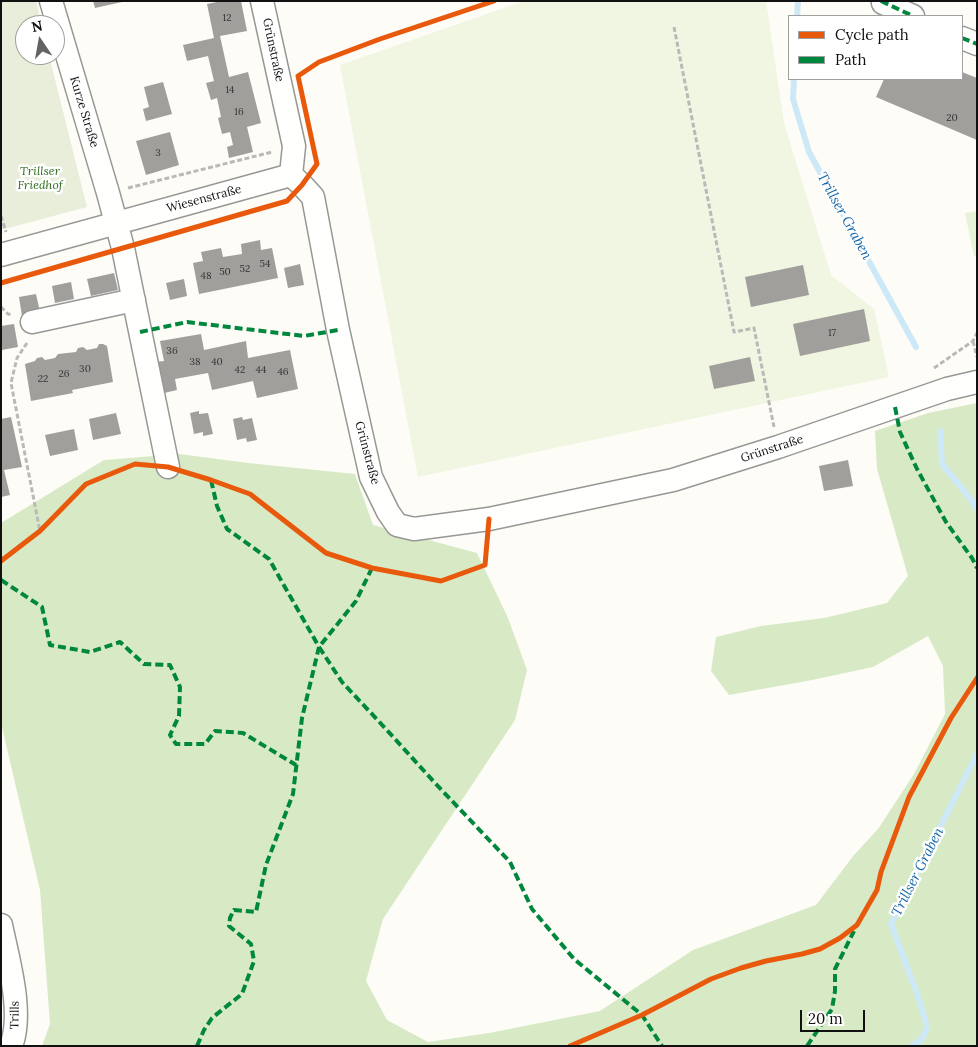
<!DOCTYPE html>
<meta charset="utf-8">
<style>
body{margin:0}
#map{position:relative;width:978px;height:1047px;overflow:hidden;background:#fdfcf7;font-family:Lora,serif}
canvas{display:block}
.frame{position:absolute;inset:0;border:2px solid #111;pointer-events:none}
.legend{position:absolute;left:788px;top:15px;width:175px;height:65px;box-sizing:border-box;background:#fff;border:1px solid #a0a0a0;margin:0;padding:6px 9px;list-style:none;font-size:15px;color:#111}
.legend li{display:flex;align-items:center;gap:10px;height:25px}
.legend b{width:25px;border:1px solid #a0a0a0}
.north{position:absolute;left:15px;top:15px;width:50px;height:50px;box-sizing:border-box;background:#fff;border:1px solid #a0a0a0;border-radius:50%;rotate:348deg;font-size:14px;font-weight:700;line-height:20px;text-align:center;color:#111}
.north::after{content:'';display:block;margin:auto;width:18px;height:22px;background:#646362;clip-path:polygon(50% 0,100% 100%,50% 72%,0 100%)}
.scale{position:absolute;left:800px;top:1010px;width:65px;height:22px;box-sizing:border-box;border:2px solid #111;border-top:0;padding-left:6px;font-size:15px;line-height:18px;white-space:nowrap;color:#111;-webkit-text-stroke:4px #fff;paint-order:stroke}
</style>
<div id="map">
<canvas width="978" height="1047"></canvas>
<div class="frame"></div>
<ul class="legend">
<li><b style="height:6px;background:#e8590c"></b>Cycle path</li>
<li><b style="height:6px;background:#00873e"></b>Path</li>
</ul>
<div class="north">N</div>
<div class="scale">20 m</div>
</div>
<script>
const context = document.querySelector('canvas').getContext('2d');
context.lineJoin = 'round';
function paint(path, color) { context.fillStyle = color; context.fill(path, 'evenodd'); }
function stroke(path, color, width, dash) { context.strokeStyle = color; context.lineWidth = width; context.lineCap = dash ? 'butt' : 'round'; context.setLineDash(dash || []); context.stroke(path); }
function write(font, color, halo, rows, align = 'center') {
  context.font = font + ' Lora,serif'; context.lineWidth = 5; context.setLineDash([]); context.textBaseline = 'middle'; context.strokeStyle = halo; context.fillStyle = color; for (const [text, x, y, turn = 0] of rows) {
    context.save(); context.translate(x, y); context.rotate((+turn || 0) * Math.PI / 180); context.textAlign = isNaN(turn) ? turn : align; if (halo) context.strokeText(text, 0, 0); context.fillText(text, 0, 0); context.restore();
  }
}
paint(new Path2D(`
 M977,211V257L974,256L965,213Z`), '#e7f3d7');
paint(new Path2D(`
 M977,403V1046H42L50,1024L40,890L1,723V523L104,460L179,454L248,463L355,474L373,525L477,553L508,618L527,670L515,720L383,919L366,981L387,1020L428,1042L489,1033L600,1011L693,950L816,905L854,855L878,829L914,774L945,714L943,666L928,636L873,667L812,680L729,695L711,671L716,637L761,626L824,618L887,603L908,576L877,469L875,431L928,413Z`), '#d8eac5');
paint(new Path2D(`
 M1,1H36L42,25H25V55H49L87,207L1,230Z`), '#e9eedb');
paint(new Path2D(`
 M524,1H766L784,123L831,275L874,309L889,377L418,477L340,65Z`), '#f0f6e1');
stroke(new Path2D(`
 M797,16L798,1
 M794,79L793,99L809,152L916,347
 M940,431L942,464L969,497L977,509
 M912,1046L922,1039L927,1027L919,999L891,924L977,754`), '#cde8f7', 6);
paint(new Path2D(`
 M93,1H122V2L95,8Z
 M222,1H241L247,31L220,36L229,77L248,72L261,123L247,127L253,152L229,158L227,147L233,145L230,132L222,134L218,118L221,117L217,98L211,100L206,83L214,81L208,56L187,61L183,45L214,38L207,4Z
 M962,72L977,78V140L876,97L884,79H962Z
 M163,82L172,114L146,121L143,109L149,107L144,87Z
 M170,132L179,165L146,175L136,141Z
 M260,240L261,250L272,248L278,278L199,294L193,263L203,261L201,252L221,248L223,257L242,254L241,244Z
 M300,264L304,285L288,288L284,268Z
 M803,265L809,295L751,307L745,277Z
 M114,273L118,290L91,296L87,279Z
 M184,279L187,296L170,300L166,283Z
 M71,282L74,299L55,303L52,286Z
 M36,294L40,312L22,316L19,297Z
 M864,309L870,341L800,356L793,324Z
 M14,324L18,347L2,350L1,326Z
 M201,334L204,350L246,341L248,358L290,350L298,389L257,398L253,381L212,390L208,373L175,379L177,390L160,394L154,362L164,361L160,341Z
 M99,344H103L107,346L113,382L72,390L73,393L31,401L25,364L35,361L37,358L42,357L45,360L55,358L58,354L76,352L78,348L83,347L87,350L97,348Z
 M750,357L755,381L714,389L709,366Z
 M199,411V414L208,413L213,434L203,436V432L194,434L190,413Z
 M116,413L121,434L93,440L89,419Z
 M11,417L22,467L4,470L10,495L1,497V419Z
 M242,417L243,420L252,418L257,440L247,442L246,438L237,440L233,419Z
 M74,429L78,450L50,456L45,435Z
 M848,460L853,486L824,491L819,466Z`), '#a19f9c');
const minor = new Path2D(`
 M51,1L108,193L123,248L168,467
 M262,1L294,146L291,175L302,185L313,197L338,330L371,477L388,512L397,525L414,529L489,519L673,480L778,447L947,389L977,382
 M883,3L913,16
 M962,38L977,44
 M1,255L291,175
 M32,322L134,300
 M1,925C8,959 24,1013 11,1046`);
stroke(minor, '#979795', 25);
stroke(new Path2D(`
 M674,27L734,332L754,328L774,427
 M128,188L272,152
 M1,216L6,232
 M1,307L8,314L13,315
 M973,341L977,357
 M27,343L17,358L11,383L40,531
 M934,368L973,341L977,333`), '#b9b9b8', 3, [5, 2.5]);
stroke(minor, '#fffffe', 22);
stroke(new Path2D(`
 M881,1L913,16
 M962,38L977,44
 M140,332L187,322L304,336L338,330
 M895,407L900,432L917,469L946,522L972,558L977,568
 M372,568L356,601L319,647L342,682L385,728L435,783L510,862L532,909L574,959L642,1015L662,1046
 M1,580L42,607L50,645L90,652L120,642L144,664L170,665L180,687L179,716L170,735L176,744H205L215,731L243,733L296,765
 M197,1046L204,1030L212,1018L242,994L254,961L251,944L229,926L230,918L234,910L256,912L266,865L293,794L302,718L319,647L269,559L227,529L217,506L211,480
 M807,1046L832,1009L835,991V969L854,931`), '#00873e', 4, [8, 4]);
stroke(new Path2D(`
 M1,283L287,201L302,185L317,164L298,76L319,62L380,39L494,1
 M1,561L40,531L86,484L135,464L168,467L211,480L250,494L326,553L372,568L441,581L485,565L489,519
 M570,1046L642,1015L711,979L741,968L766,961L802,954L820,949L840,938L857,925L877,890L881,872L909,797L951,718L977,678`), '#e8590c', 5);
write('10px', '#353434', null, [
 ["12",227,18],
 ["14",230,90],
 ["16",239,112],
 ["20",952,118],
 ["3",158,153],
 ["54",265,264],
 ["52",245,269],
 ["50",225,272],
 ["48",206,276],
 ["17",832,333],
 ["36",172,351],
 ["38",195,362],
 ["40",217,362],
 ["30",85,369],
 ["42",240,370],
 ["44",261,370],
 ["46",283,372],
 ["26",64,374],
 ["22",43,379]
]);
write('12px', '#111', '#fff', [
 ["Grünstraße",273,50,78],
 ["Kurze Straße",84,112,73],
 ["Wiesenstraße",204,199,-15],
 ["Grünstraße",772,449,-18],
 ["Grünstraße",367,453,75],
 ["Trills",15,1015,-89]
]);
write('italic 12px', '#2f6b1f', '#fff', [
 ["Trillser",40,172],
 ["Friedhof",40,186]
]);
write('italic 14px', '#1768a6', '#fff', [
 ["Trillser Graben",844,216,61],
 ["Trillser Graben",918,872,-63]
]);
</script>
